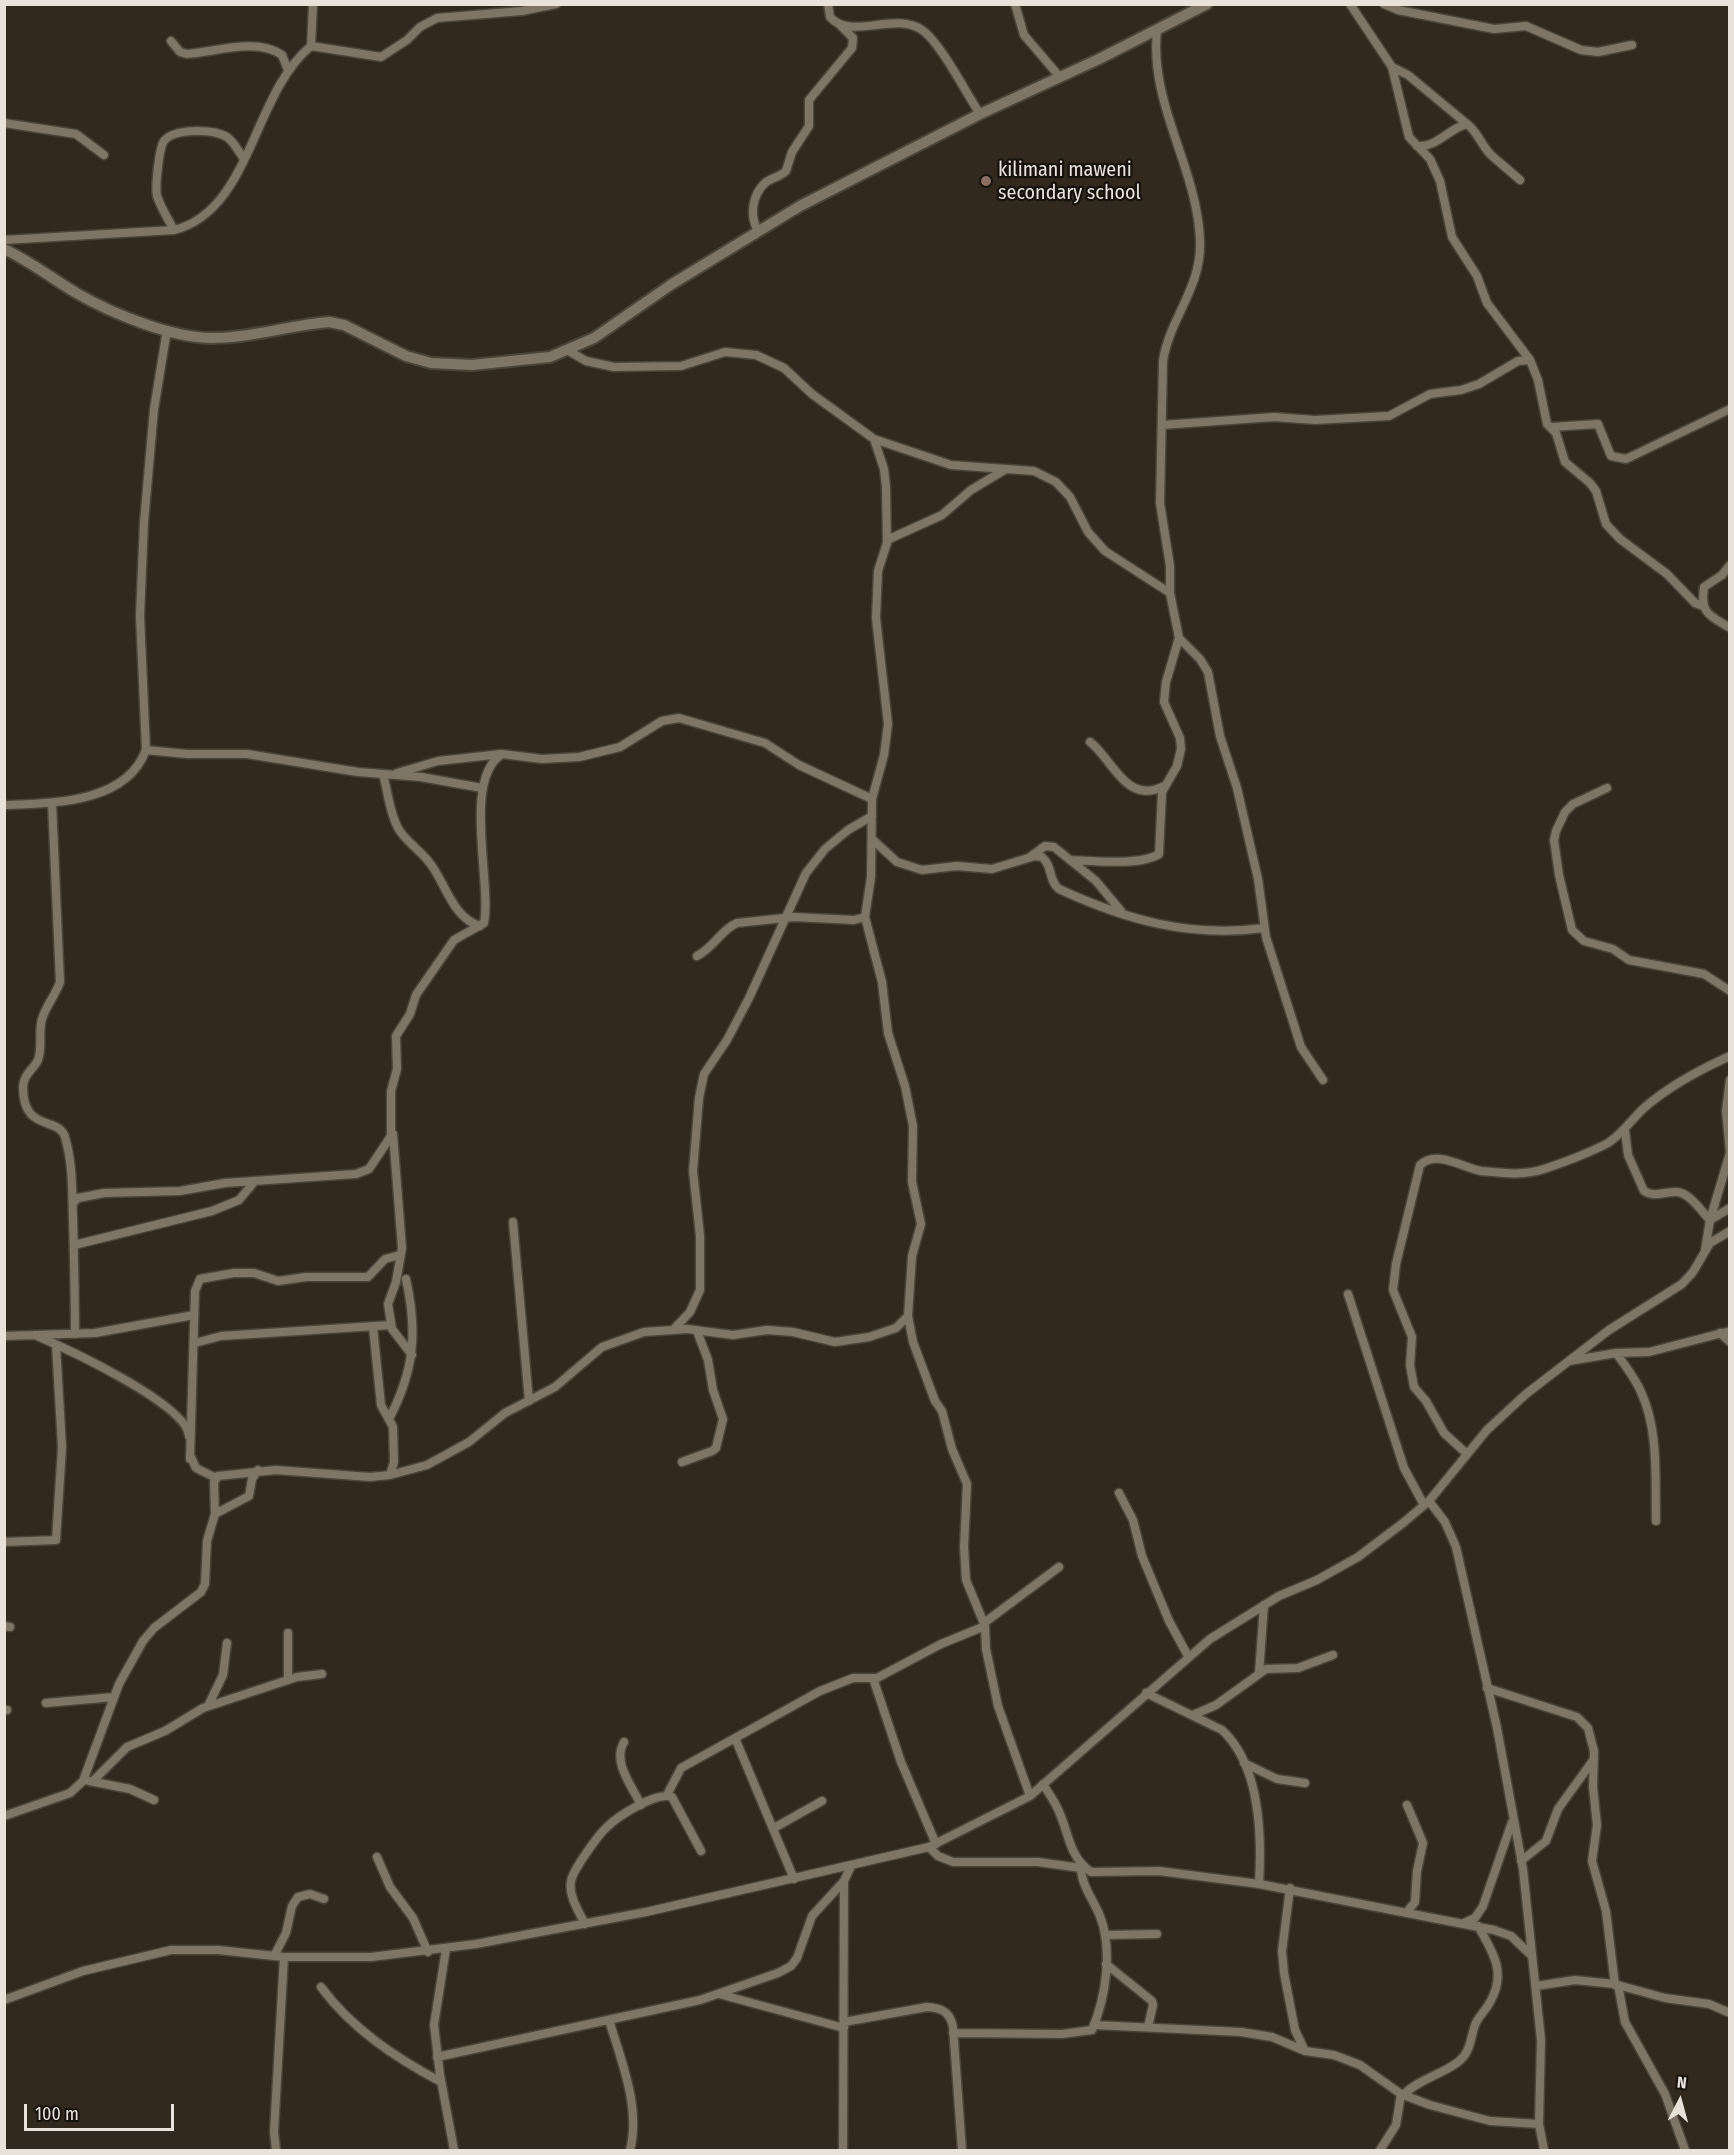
<!DOCTYPE html>
<style>
body{margin:0}
#map{position:relative;width:1734px;height:2155px;overflow:hidden;background:#31291d;font-family:"Fira Sans Condensed",sans-serif}
canvas{display:block}
.frame{position:absolute;inset:0;border:6px solid #e8e2da;pointer-events:none}
.north{position:absolute;left:1650px;top:2071px;width:60px;height:60px;-webkit-text-stroke:4px #16120d;paint-order:stroke;rotate:6deg;font-size:16px;font-weight:700;line-height:24px;text-align:center;color:#e8e2da}
.north::after{content:'';display:block;margin:auto;width:21px;height:27px;background:#e8e2da;clip-path:polygon(50% 0,100% 100%,50% 72%,0 100%)}
.scale{position:absolute;left:24px;top:2104px;width:150px;height:27px;box-sizing:border-box;border:3px solid #e8e2da;border-top:0;padding-left:8px;font-size:18px;line-height:21px;white-space:nowrap;color:#e8e2da;-webkit-text-stroke:4px #16120d;paint-order:stroke}
</style>
<div id="map">
<canvas width="1734" height="2155"></canvas>
<div class="frame"></div>
<div class="north">N</div>
<div class="scale">100 m</div>
</div>
<script>
const context = document.querySelector('canvas').getContext('2d');
context.lineJoin = 'round';
function stroke(path, color, width, dash) { context.strokeStyle = color; context.lineWidth = width; context.lineCap = dash ? 'butt' : 'round'; context.setLineDash(dash || []); context.stroke(path); }
function write(font, color, halo, rows, align = 'center') {
  context.font = font + ' "Fira Sans Condensed",sans-serif'; context.lineWidth = 4.5; context.setLineDash([]); context.textBaseline = 'middle'; context.strokeStyle = halo; context.fillStyle = color; for (const [text, x, y, turn = 0] of rows) {
    context.save(); context.translate(x, y); context.rotate((+turn || 0) * Math.PI / 180); context.textAlign = isNaN(turn) ? turn : align; if (halo) context.strokeText(text, 0, 0); context.fillText(text, 0, 0); context.restore();
  }
}
const minor = new Path2D(`
 M828,4L830,17C851,41 894,11 922,30C940,42 966,93 980,114
 M1015,4L1024,35L1059,76
 M1350,4L1392,67L1409,137L1430,159L1440,181L1452,237L1477,276L1487,303L1530,360
 M1384,4L1398,10L1494,29L1526,26L1581,50L1598,52L1632,45
 M1157,30C1149,104 1197,167 1200,240C1202,288 1170,317 1163,361L1160,503L1170,566V593
 M171,41L180,52L187,54C216,52 256,37 282,55L288,70
 M311,46L313,4
 M1392,67L1408,75L1467,124
 M4,123L76,134L104,155
 M1417,146C1437,148 1449,128 1467,124C1478,132 1481,145 1491,155C1500,163 1510,171 1520,180
 M757,229C750,215 752,195 765,183C771,178 780,177 786,171L792,152L809,126V100L852,48L853,38L838,23
 M174,230C168,219 161,208 157,196C155,187 159,148 164,141C174,128 213,129 227,137C234,142 239,152 244,159
 M4,240L174,230C251,211 253,93 311,46L381,57L407,40L420,27L437,18L522,11L556,4
 M1162,425L1274,417L1315,420L1389,416L1430,394L1461,390L1479,384L1518,361L1530,360L1538,380L1547,424L1556,433L1565,462L1590,483L1596,491L1606,524L1620,539L1667,574L1695,603L1703,606
 M1552,427L1598,424L1611,456L1626,459L1730,409
 M874,439L951,465L1034,471L1056,482L1070,497L1088,532L1105,551L1170,593L1179,638L1200,659L1208,672L1220,736L1237,788L1258,879L1266,937L1301,1047L1323,1080
 M887,540L942,515L971,490L1006,469
 M1730,565L1722,575L1704,587C1700,615 1710,615 1730,628
 M1090,742C1112,758 1126,806 1164,786
 M146,750L187,754H247L358,772L421,777L482,788
 M397,773L438,761L501,754
 M383,774C388,792 389,811 398,828C405,841 420,850 429,862C445,881 452,918 480,926
 M1607,788L1573,804L1565,812L1556,831L1554,840L1559,875L1572,930L1584,941L1613,949L1629,960L1704,974L1730,991
 M52,803L60,982C55,996 46,1006 42,1019C38,1032 43,1046 38,1060C33,1070 23,1075 23,1087C23,1133 59,1116 65,1137C73,1164 72,1192 73,1219C74,1257 75,1296 75,1334
 M4,805C52,803 126,804 146,750L140,616L144,522L154,409L167,330
 M872,839L897,862L922,870L957,866L992,869L1035,856L1042,857C1053,866 1048,880 1059,889C1126,920 1190,938 1264,928
 M1030,857L1045,846L1054,847L1096,881L1121,911
 M1070,860C1093,861 1140,866 1159,854L1162,792L1177,766L1181,749L1180,738L1164,702L1166,682L1179,638
 M697,956C715,946 722,929 737,923L794,917L854,920L865,917
 M1730,1080L1726,1111L1730,1152
 M1625,1130L1628,1155L1644,1191C1655,1198 1666,1191 1677,1192C1690,1193 1702,1212 1710,1220
 M393,1134L402,1248L396,1282L388,1304L392,1329L412,1355
 M73,1203L78,1198L104,1193L180,1191L225,1183L356,1174L369,1169L391,1136V1091L397,1069L396,1036L410,1014L416,995L454,940L484,923C492,883 462,779 502,754L542,759L579,757L620,747L662,721L679,718L765,743L799,765L872,799
 M1710,1220L1730,1153
 M513,1222L529,1401
 M74,1245L212,1211L239,1200L255,1181
 M1705,1250L1710,1220L1730,1208
 M1348,1294L1404,1468L1424,1505
 M908,1316L913,1342L935,1401L942,1411L952,1449L967,1484L964,1547L966,1580L985,1626L986,1649L998,1706L1030,1796
 M373,1327L381,1405L393,1427L394,1462L390,1475
 M673,1330L690,1312L700,1290V1236L693,1171L699,1098L704,1074L727,1040L749,998L806,873L825,849L848,830L872,816
 M1720,1333L1730,1342
 M35,1335C65,1348 187,1404 189,1436
 M4,1336L95,1333L194,1315
 M195,1343L221,1336L391,1325
 M1616,1353C1625,1365 1635,1378 1641,1392C1659,1430 1655,1480 1656,1521
 M1569,1361L1616,1353L1649,1352L1730,1331
 M389,1419C414,1371 418,1333 406,1279
 M1467,1454L1444,1433L1426,1401L1414,1387L1410,1365L1412,1337L1393,1290L1396,1264L1420,1165C1437,1149 1463,1168 1481,1171C1502,1173 1523,1176 1544,1169C1565,1162 1589,1153 1608,1143C1623,1133 1631,1120 1644,1108C1669,1086 1699,1070 1730,1056
 M190,1455L196,1468L216,1478
 M190,1459L195,1291L200,1279L234,1273H254L278,1281L306,1277H368L385,1259L400,1255
 M682,1462L712,1451L716,1448L723,1419L713,1390L708,1360L697,1331
 M1119,1493L1133,1520L1142,1556L1169,1621L1188,1656
 M1429,1501L1445,1522L1456,1547L1497,1728L1523,1869L1541,2040L1539,2124L1544,2150
 M215,1514L249,1496L252,1479L258,1470
 M4,1542L56,1540L62,1447L56,1345
 M984,1623L1059,1567
 M4,1626L10,1627
 M1259,1673L1264,1605
 M873,1678L901,1762L936,1844
 M288,1680V1633
 M1487,1688L1577,1717L1588,1728L1594,1751L1593,1787L1597,1825L1592,1861L1606,1911L1615,1985
 M1146,1693L1222,1730C1260,1765 1262,1835 1259,1884
 M46,1703L114,1697
 M208,1706L223,1675L227,1643
 M4,1710H7
 M1193,1715L1216,1705L1266,1669L1298,1668L1333,1655
 M735,1738L794,1879
 M624,1742C612,1762 632,1786 641,1805
 M1244,1763L1277,1779L1305,1783
 M94,1780L127,1747L165,1731L203,1708L297,1677L322,1674
 M89,1781L130,1789L154,1800
 M1043,1784C1049,1794 1056,1803 1060,1814C1069,1835 1070,1858 1091,1872L1159,1871L1259,1884L1494,1930L1511,1936L1531,1955
 M667,1795L681,1768L820,1691L853,1678H877L941,1644L985,1626
 M4,1816L70,1793L83,1781L119,1684L143,1641L154,1628L201,1592L205,1584L207,1541L215,1514L214,1482L218,1476L276,1470L370,1477L390,1475L427,1465L469,1442L505,1413L555,1387L602,1347L644,1332L687,1329L733,1335L767,1330L793,1332L835,1342L869,1337L896,1328L908,1316L912,1256L921,1224L912,1182L913,1126L905,1086L888,1033L882,982L865,917L871,877L872,799L884,755L888,724L876,618L878,571L887,543L886,487L884,469L874,439L812,394L784,368L756,355L725,352L681,366L614,367L586,361L567,350
 M774,1828L822,1801
 M929,1847L938,1856L953,1862H1038L1081,1868
 M377,1857L390,1887L413,1918L428,1952
 M1521,1861L1546,1841L1558,1809L1594,1759
 M1290,1888L1282,1951L1284,1973L1295,2030L1305,2051
 M1406,1913L1415,1902L1417,1871L1423,1843L1407,1805
 M1464,1923L1475,1918L1483,1906L1512,1822
 M585,1924C579,1912 568,1895 571,1881C573,1870 598,1835 607,1827C618,1816 657,1791 672,1797L701,1851
 M1105,1935L1157,1934
 M446,1949L434,2025L440,2075L454,2150
 M274,1956L286,1933L292,1906L298,1897L310,1894L324,1899
 M1106,1964L1152,2001L1153,2005L1148,2027
 M1618,1985L1625,2022L1665,2094L1685,2150
 M1536,1986L1575,1980L1614,1984L1665,1998L1709,2004L1730,2013
 M321,1987C352,2029 396,2058 441,2082
 M719,1994L844,2028
 M4,2000L83,1971L171,1950H218L284,1957H371L476,1944L646,1912L929,1847L1030,1796L1210,1639L1279,1596L1317,1580L1358,1557L1403,1523L1429,1501L1487,1430L1526,1394L1609,1330L1682,1284L1693,1272L1710,1243L1730,1231
 M609,2020C621,2060 641,2108 630,2150
 M844,2022L927,2007C942,2008 950,2012 953,2027L962,2150
 M1094,2025L1241,2032L1272,2037L1305,2051L1334,2055L1360,2065L1401,2094L1430,2105L1490,2121L1539,2124
 M953,2033L1062,2034L1092,2030C1106,1997 1113,1950 1100,1916C1093,1899 1079,1882 1081,1863
 M437,2057L700,2000L778,1973L791,1966L797,1958L812,1916L844,1881L851,1866
 M1403,2095C1419,2079 1441,2075 1458,2062C1471,2052 1470,2039 1475,2025C1478,2017 1486,2010 1490,2002C1507,1973 1493,1952 1478,1926
 M276,2150L274,2132L284,1957
 M843,2150L844,1881
 M1380,2150L1396,2125L1401,2094`);
const tertiary = new Path2D(`
 M4,249C30,261 54,280 78,294C113,314 172,338 212,338C252,338 290,325 329,322L344,325L406,356L431,363L472,365L550,357L594,338L672,284L800,206L980,114L1099,59L1207,4`);
stroke(minor, '#4b4439', 11);
stroke(tertiary, '#4b4439', 14);
stroke(minor, '#7e7566', 8);
stroke(tertiary, '#7e7566', 10);
for (const [x, y, r, color] of [
 [986,181,6,"#8d6e63"]
]) { const dot = new Path2D(); dot.arc(x, y, r, 0, 2 * Math.PI); context.fillStyle = color; context.fill(dot); stroke(dot, '#16120d', 2); }
write('20px', '#e8e2da', '#16120d', [
 ["kilimani maweni",998,170],
 ["secondary school",998,193]
], 'left');
</script>
